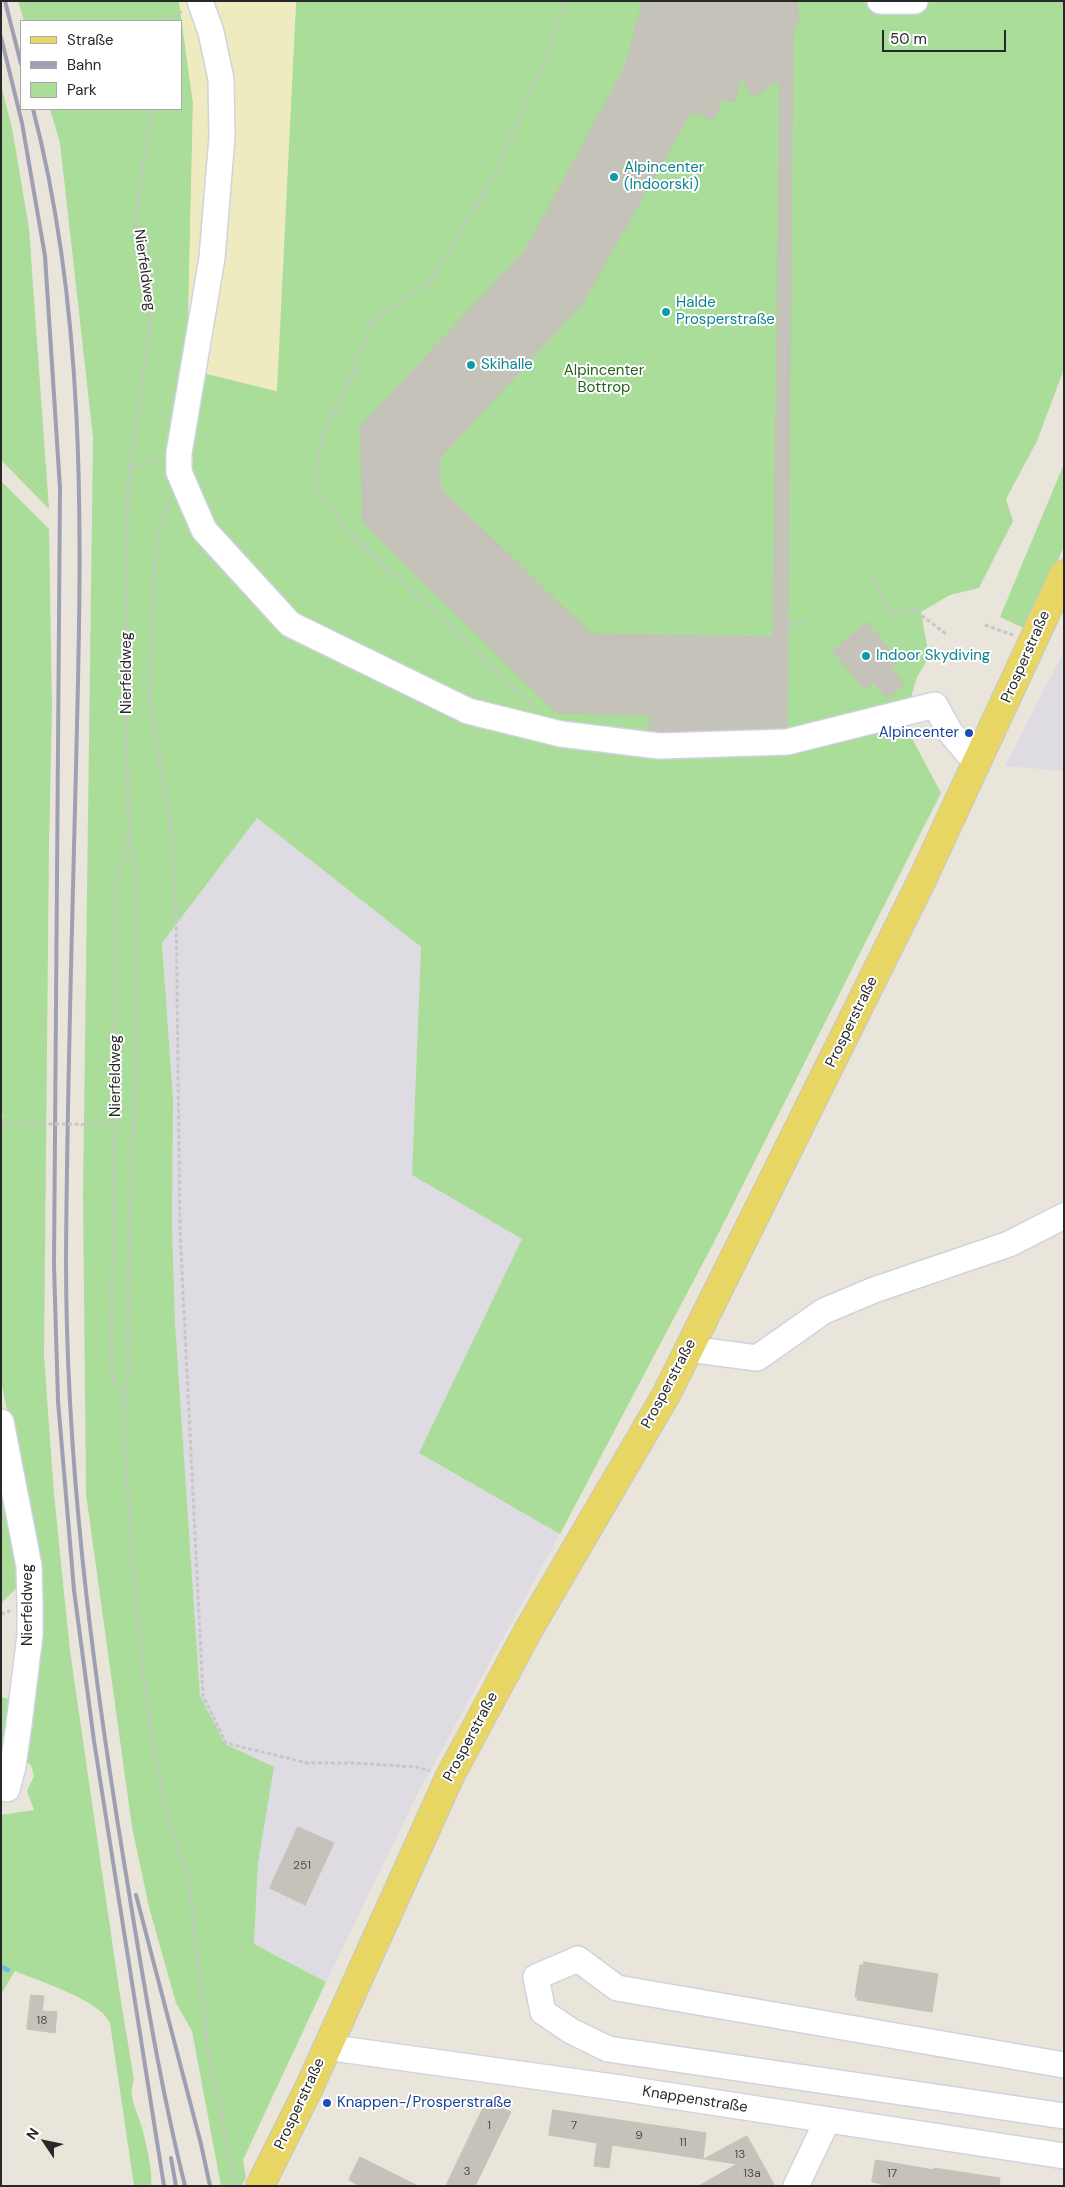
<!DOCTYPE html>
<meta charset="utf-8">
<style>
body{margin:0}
#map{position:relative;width:1065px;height:2187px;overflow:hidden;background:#eae5db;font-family:"DM Sans",sans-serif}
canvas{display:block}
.frame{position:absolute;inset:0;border:2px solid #282828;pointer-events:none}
.legend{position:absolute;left:20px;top:20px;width:162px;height:90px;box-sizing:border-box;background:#fff;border:1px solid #a9a9a9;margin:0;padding:6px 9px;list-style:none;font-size:15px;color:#282828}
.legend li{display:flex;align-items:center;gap:10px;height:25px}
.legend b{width:25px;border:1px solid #a9a9a9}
.north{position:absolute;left:20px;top:2117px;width:50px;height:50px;-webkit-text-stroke:4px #fff;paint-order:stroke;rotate:304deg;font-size:14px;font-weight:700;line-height:20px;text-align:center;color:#282828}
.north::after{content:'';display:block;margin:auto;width:18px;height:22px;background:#282828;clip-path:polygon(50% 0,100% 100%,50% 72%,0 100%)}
.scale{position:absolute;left:882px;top:30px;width:124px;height:22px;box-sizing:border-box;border:2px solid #282828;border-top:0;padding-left:6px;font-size:15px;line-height:18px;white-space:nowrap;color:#282828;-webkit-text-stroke:4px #fff;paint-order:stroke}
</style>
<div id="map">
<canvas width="1065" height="2187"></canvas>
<div class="frame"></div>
<ul class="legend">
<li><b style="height:6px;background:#e7d663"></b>Straße</li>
<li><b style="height:6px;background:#9e9fb2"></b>Bahn</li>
<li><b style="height:14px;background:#aadd9a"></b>Park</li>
</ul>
<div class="north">N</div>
<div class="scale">50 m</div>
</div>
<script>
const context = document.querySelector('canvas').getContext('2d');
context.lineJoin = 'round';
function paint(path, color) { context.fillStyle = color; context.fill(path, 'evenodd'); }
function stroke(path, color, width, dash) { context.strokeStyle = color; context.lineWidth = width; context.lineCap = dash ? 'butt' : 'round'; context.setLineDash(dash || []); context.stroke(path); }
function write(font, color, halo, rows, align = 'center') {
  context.font = font + ' "DM Sans",sans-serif'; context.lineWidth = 4; context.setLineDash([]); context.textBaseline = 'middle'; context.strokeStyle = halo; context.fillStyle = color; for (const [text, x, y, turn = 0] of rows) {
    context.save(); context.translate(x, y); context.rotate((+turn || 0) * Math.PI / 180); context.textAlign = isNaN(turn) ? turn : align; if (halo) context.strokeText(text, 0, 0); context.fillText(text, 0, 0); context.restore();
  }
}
paint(new Path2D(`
 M1064,651V771L1005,766L1060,659Z
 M257,818L421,947L412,1175L523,1239L419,1453L560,1534L418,1793L326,1982L254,1944L258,1863L274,1767L225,1744L200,1696L175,1323L172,1224L173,1099L162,943Z`), '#dedbe2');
paint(new Path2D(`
 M18,1H179L193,103L187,369L276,391L296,1H1064V369L1037,441L1006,499L1013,521L979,588L950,595L921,612L929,657L917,677L902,728L908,731L941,793L713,1244L560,1534L419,1453L522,1239L412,1175L421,947L257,818L162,943L173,1099L172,1224L175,1323L200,1696L225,1744L274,1767L258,1863L254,1944L326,1982L243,2160L246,2178L241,2186H221L192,2031L176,2003L149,1907L132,1827L86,1494L83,1194L93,438L60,143L50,109H181V21H24Z
 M1,85L12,128L29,228L49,509L1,460Z
 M1064,464V546L1028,630L1000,617Z
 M1,481L49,529L52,708L49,845L44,1355L54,1494L70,1651L119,1989L134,2080C127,2097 138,2111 142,2128C146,2142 153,2172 151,2186H134L110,2023C100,2000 38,1981 15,1971L1,1994V1815L34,1810L27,1791L34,1776L31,1765L19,1757L28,1517L1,1380V1126L3,1115H1Z
 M1,1466L13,1533L19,1586L1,1603Z
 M2,1697L17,1702L9,1751L1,1748Z`), '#aadd9a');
paint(new Path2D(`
 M179,1H296L277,391L187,369L193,103Z`), '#edebbf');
stroke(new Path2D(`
 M1,1967L8,1970`), '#74bce6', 5);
const building = new Path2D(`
 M643,1H797L799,22L793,30L787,727L785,728L660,732L649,730L651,715L557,713L363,523L360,427L526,249L625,67ZM741,77L753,96L780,80L773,637L591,634L440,488V458L582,304L691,112L714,120L722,99L735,102Z
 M867,622L899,661L891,668L904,684L887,698L874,682L865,690L833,651Z
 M298,1827L334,1843L305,1905L270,1888Z
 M864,1962L938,1974L932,2012L857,2000L858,1997H855L860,1965H863Z
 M31,1995L44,1996L42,2011L57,2012L55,2033L27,2029Z
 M487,2100L511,2112L475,2186H446Z
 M553,2110L706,2133L703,2159L612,2145L609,2168L594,2166L597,2143L549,2135Z
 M747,2136L775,2186H699L737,2164L704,2159Z
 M360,2157L418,2186H360L349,2180Z
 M876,2160L934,2170V2168L1000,2178L999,2186H881L882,2184L872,2182Z`);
paint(building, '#c5c2ba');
stroke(building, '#c5c1b5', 1);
const minor = new Path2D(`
 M200,1L211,32L221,79L222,137L212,258L179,453V472L204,530L290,624L468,711L561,734L659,746L787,742L935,705L950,732L977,764
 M880,1H915
 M689,1349L757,1358L824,1311L874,1290L1009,1244L1064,1216
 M1,1422L29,1566L30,1605V1635L19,1724L13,1766L7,1789
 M326,2047L620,2088L1064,2156
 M1064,2065L617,1988L578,1959L536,1977L543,2012L571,2031L608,2049L1064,2116
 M796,2186L827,2121`);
const major = new Path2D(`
 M260,2186L309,2088L450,1776L529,1629L666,1395L922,880L1064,574`);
stroke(minor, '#d0d2e0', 28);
stroke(major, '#c7c7c7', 30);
stroke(new Path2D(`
 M168,21L182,11
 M130,467L159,459
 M169,502L156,541L149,699L169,812L176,907L180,1231L203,1696L226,1743L307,1763H352L416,1767L430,1771
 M873,576L890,615L912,608L946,634
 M788,624L805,623
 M985,625L1013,635
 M535,707L347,530L314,485L323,436L352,375L371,322L430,282L496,173L548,51L566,1
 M129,842L134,857L137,933V1029L128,1285V1380L125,1396V1455L131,1534L141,1654L153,1746L169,1826L180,1855L189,1884L208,2048L236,2186
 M1,1123H3
 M125,1396C112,1386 112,1370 111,1354L115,1125L116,883L122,856L129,842L126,693L128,486L151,318C148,287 137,258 137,227C136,187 146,148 152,109
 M1,1614L10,1611`), '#c7c7c7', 3, [4, 2.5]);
stroke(minor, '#fff', 25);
stroke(major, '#e7d663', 28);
stroke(new Path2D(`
 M5,1L21,64
 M1,37L22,123L45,256L60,488L54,1265L58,1401L74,1590L94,1741L164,2186
 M33,109C85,309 82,519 77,725C73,903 67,1082 66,1260C66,1460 91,1659 123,1856C141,1966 158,2077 185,2186
 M136,1895L201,2144L210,2186
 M171,2158L176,2186`), '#9e9fb2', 4);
stroke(new Path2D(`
 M3,1123L115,1125`), '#c7c7c7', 3, [4, 2.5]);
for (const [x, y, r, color] of [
 [614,177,5,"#0f9aa8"],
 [666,312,5,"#0f9aa8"],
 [471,365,5,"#0f9aa8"],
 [866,656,5,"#0f9aa8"],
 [969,733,5,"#1a4fb4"],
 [327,2103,5,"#1a4fb4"]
]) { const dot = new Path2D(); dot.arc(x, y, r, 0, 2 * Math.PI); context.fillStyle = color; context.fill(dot); stroke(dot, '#fff', 2); }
write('12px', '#4f4e4c', null, [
 ["251",302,1866],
 ["18",42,2021],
 ["1",489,2126],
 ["7",574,2126],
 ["9",639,2136],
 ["11",683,2143],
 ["13",740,2155],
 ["3",467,2172],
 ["13a",752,2174],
 ["17",892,2174]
]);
write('15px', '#0d838f', '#fff', [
 ["Alpincenter",624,168],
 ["(Indoorski)",624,185],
 ["Halde",676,303],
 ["Prosperstraße",676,320],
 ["Skihalle",481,365],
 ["Indoor Skydiving",876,656]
], 'left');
write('15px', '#282828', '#fff', [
 ["Nierfeldweg",144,270,82],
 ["Prosperstraße",1026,657,-66],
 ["Nierfeldweg",127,673,-90],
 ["Prosperstraße",852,1022,-64],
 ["Nierfeldweg",116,1076,-90],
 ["Prosperstraße",669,1384,-62],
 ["Nierfeldweg",28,1605,-90],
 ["Prosperstraße",471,1737,-62],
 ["Knappenstraße",695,2100,9],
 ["Prosperstraße",300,2104,-65]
]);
write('15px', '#25601e', '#fff', [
 ["Alpincenter",604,371],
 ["Bottrop",604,388]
]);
write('15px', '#164399', '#fff', [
 ["Alpincenter",959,733],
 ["Knappen-/Prosperstraße",337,2103,"left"]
], 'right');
</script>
